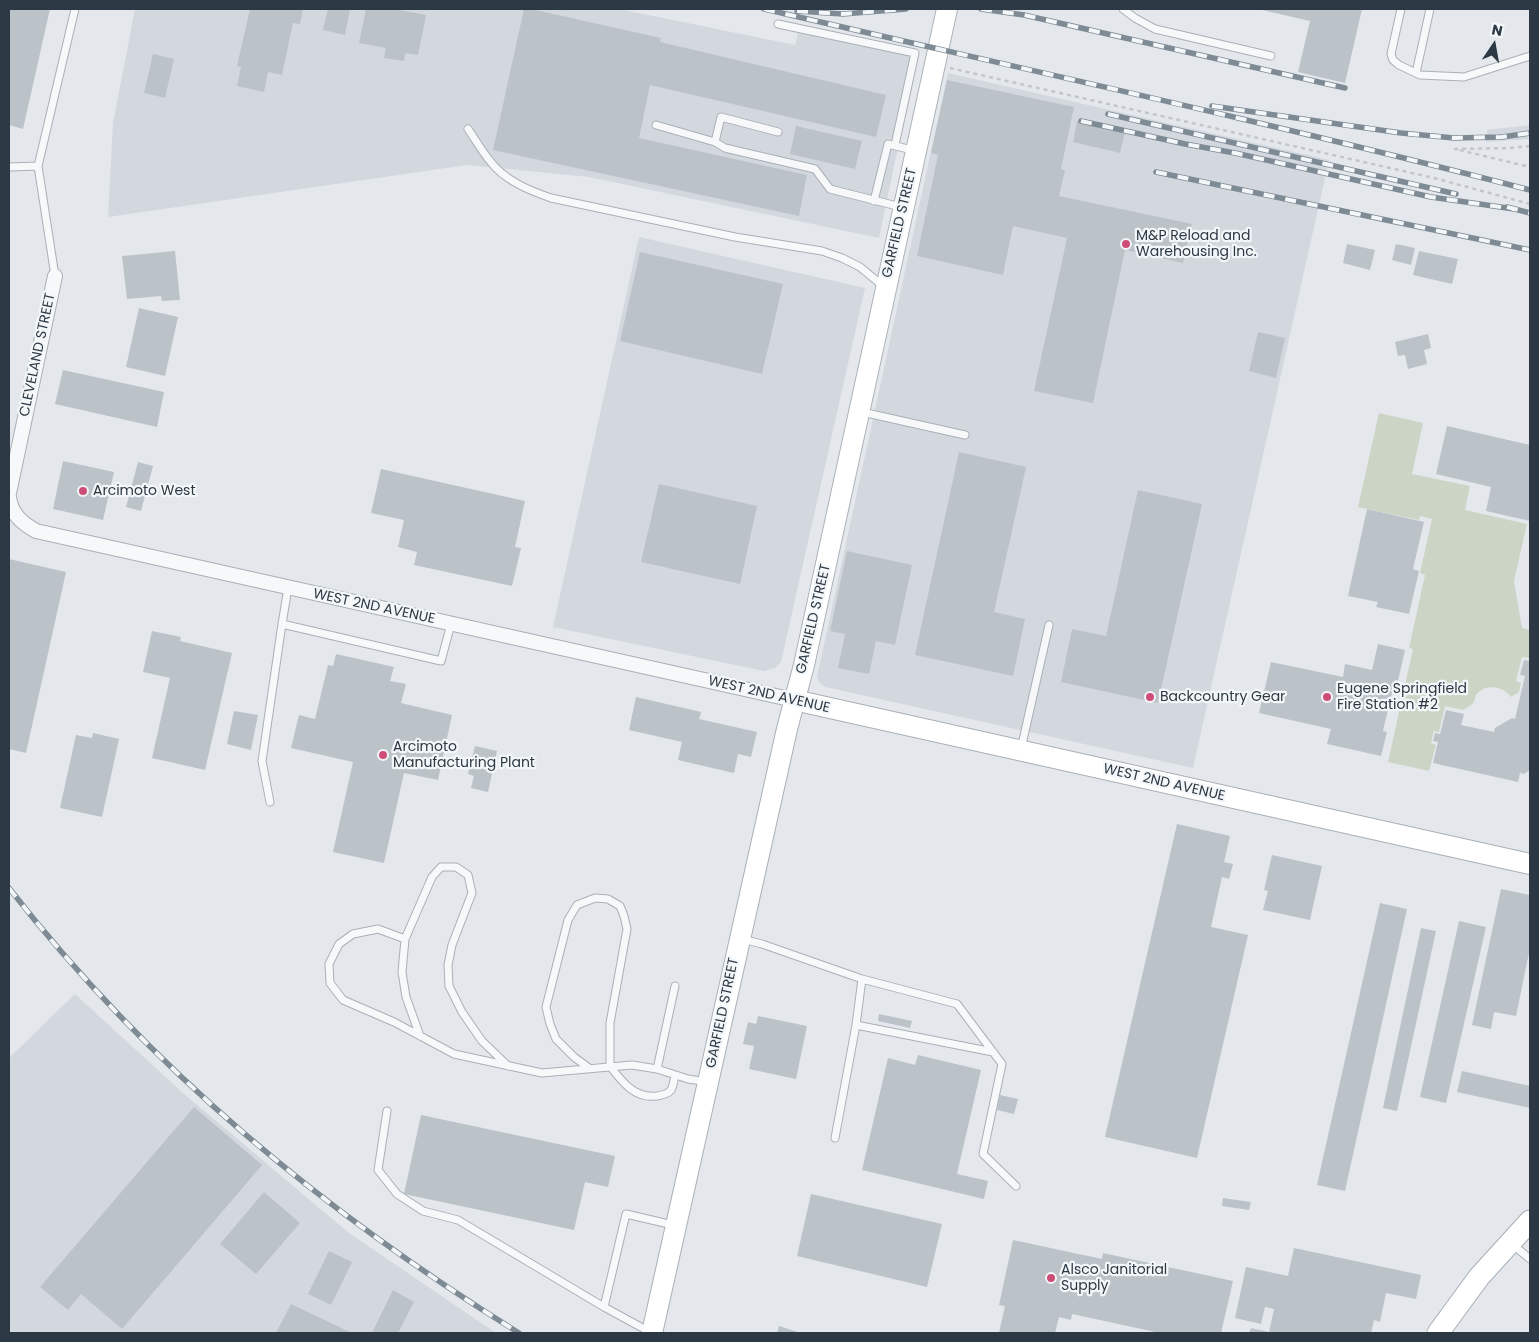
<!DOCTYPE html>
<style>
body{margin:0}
#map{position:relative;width:1539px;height:1342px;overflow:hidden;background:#e4e8ec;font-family:Poppins,sans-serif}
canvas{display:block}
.frame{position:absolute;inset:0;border:10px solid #2c3944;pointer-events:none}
.north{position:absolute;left:1469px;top:20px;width:50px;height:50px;-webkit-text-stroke:4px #f4f7f9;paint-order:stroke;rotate:12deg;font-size:14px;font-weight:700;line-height:20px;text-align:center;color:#2c3944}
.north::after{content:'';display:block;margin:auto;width:18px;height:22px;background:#2c3944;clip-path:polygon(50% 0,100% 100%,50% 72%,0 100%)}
</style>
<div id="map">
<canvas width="1539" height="1342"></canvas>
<div class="frame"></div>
<div class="north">N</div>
</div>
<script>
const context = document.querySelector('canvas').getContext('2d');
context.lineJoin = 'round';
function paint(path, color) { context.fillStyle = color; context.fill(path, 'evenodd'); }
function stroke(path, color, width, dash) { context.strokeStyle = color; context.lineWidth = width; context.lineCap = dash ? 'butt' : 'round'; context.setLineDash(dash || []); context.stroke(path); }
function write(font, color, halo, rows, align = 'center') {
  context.font = font + ' Poppins,sans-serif'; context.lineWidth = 4.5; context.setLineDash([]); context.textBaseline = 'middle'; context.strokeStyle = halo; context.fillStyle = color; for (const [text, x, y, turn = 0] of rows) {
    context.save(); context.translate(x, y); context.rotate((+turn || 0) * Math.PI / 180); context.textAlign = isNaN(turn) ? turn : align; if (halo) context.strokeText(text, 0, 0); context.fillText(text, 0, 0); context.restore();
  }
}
paint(new Path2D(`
 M135,9H619L795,45L798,33L917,57L879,238L589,177L467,165L108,217L113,123Z
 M948,73L1329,160L1193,768L825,687L819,682L817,677Z
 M1530,125V139L1486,142L1487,130Z
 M639,237L865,288L781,662L775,668L764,671L553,627Z
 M75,994L183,1093L349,1233L496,1333H13L9,1330V1058Z`), '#d2d8de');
paint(new Path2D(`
 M1379,413L1423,423L1412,474L1470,486L1465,510L1527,524L1514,581L1522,628L1530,630L1529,658L1522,657L1516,681L1521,683L1519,692L1511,697C1503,686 1485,683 1476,695C1475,698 1475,701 1473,703C1471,706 1466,708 1463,710L1445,706L1439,732L1434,731L1431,743L1436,745L1429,771L1388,762L1413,649L1409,648L1425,575L1420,573L1432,519L1420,516L1419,520L1358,507Z`), '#ccd5c5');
paint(new Path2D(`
 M9,9H50L23,129L9,125Z
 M250,9H303L300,24L293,23L282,75L268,72L264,92L237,86L241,67L237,66Z
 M328,9H350L345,35L323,30Z
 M366,9H395L426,15L418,55L405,53L404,61L384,58L386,48L359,43Z
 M524,9H531L661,38L660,42L886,95L876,137L650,85L639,138L807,175L799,216L493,150Z
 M1258,9H1362L1345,83L1298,72L1310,21Z
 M153,54L174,59L165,98L144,93Z
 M947,80L1074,107L1061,169L1065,170L1059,196L1192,224L1183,263L1125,250L1093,403L1034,391L1067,238L1013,226L1003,275L917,256L938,155L931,153Z
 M1077,121L1125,132L1120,153L1073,142Z
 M796,126L862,141L855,169L790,154Z
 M1347,244L1375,250L1370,270L1343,263Z
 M1396,244L1415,248L1411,265L1392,260Z
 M175,251L180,300L162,301L161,296L127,299L122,256Z
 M1419,251L1458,259L1452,284L1413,275Z
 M640,252L783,284L762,374L620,341Z
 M139,308L178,317L165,376L126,367Z
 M1258,332L1285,338L1276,378L1249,371Z
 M1428,334L1431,348L1424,350L1427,364L1408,369L1405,355L1398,356L1395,342Z
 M63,370L164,392L157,427L55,404Z
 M1447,426L1530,445V521L1486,511L1491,487L1436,474Z
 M959,452L1026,467L994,612L1025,619L1013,676L915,655Z
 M63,461L114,472L103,520L53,509Z
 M138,462L153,466L141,511L126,507Z
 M381,469L525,501L515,547L521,548L512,586L414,565L417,552L398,547L404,520L371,513Z
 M659,484L757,506L740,584L641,562Z
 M1138,490L1202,504L1158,703L1061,682L1072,629L1106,636Z
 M1367,509L1424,522L1413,569L1419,571L1409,614L1376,607L1378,602L1348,596Z
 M847,551L912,565L895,645L876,641L869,674L838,668L845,634L830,631Z
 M9,559L66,572L26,753L9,749Z
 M152,631L181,637L180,641L232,653L205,770L152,758L170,678L143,672Z
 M1378,644L1405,650L1398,681L1395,680L1383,731L1387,732L1381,756L1327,744L1331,729L1259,713L1271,662L1343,677L1345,664L1372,670Z
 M336,654L394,667L390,681L406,684L401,703L452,715L438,780L404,773L384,863L333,852L353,762L291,748L299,715L315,719L328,665L333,666Z
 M1524,660L1530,661V770L1524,774L1520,773L1518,782L1433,763L1438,742L1433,741L1435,733L1440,734L1446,710L1464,714L1461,725L1494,732L1495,728L1512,718L1515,719L1525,676L1520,675Z
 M636,697L701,712L699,719L757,732L751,757L738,754L734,773L678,760L682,742L629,730Z
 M234,711L258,715L251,750L227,744Z
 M93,733L119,739L102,817L60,808L76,735L92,738Z
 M475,746L497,751L488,792L471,788L474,776L468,774Z
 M1177,824L1230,836L1224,862L1233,864L1229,879L1222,877L1211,927L1248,935L1197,1158L1105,1137Z
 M1272,855L1322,866L1310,920L1263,910L1268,891L1264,890Z
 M1501,889L1530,895V948L1516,1016L1494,1012L1491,1029L1472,1025Z
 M1380,903L1407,909L1345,1191L1317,1185Z
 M1459,921L1486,927L1446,1103L1420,1097Z
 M1421,928L1436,931L1397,1111L1383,1108Z
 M879,1014L912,1021L910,1028L878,1021Z
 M758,1016L807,1026L796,1079L749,1069L754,1046L743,1044L748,1022L756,1024Z
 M918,1055L981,1070L957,1174L988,1181L984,1199L862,1170L888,1058L915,1065Z
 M1462,1071L1530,1086V1108L1457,1092Z
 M1000,1095L1018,1099L1014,1114L997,1110Z
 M194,1107L262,1165L122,1329L81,1294L68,1310L40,1287Z
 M421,1115L615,1156L608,1187L585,1182L574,1230L404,1194Z
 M264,1192L300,1223L256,1274L220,1244Z
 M811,1194L942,1224L927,1287L797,1256Z
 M1223,1198L1251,1202L1249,1210L1222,1206Z
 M1013,1240L1102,1259L1103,1253L1233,1281L1221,1333H1160L1072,1314L1071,1320L1059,1317L1055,1333H999L1005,1306L999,1305Z
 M1294,1248L1421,1275L1416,1299L1386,1293L1380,1322L1374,1320L1371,1333H1249L1251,1328L1269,1332L1274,1309L1265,1307L1261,1324L1235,1318L1246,1267L1288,1276Z
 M329,1251L352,1262L331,1305L308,1294Z
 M393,1290L414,1302L398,1333H372Z
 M291,1304L352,1333H276Z
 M779,1326L801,1333H777Z`), '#bbc3c9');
const lane = new Path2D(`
 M1123,9L1135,18L1155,29L1271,56
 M1401,9L1391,54L1393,60L1399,65L1420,75L1464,77L1530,56
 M778,24L915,53L895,145
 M1416,73L1430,9
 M656,125L715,142L725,148L815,169L830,189L901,207
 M468,129C477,142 485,157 496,168C511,183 531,191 551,198L735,237L822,251L842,258L860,267L883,286
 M715,142L721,117L778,132
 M38,166L75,9
 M9,167L38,166L55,276
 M874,201L888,144L916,151
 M862,412L965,435
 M288,588L282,624L441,661L451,624
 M1021,749L1049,625
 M270,802L262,761L282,624
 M405,939L432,877L441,867H456L468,875L472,893L452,945L448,965L449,986L462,1012L482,1041L508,1066
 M742,939L762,944L862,979L957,1004L1002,1064L983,1154L1016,1186
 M862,979L856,1025L993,1052
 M420,1036L406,997L402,972L405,939L378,929L353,934L339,944L329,964L330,983L343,1000L394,1022L454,1054L542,1073L632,1065L657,1069L688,1079L708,1082
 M589,1068L574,1057L556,1039L550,1024L546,1007L568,920L577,905L595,898L608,899L620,906L624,916L627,929L610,1023V1066C622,1082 635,1099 657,1096C662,1095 667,1095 671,1090C673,1087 674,1080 675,1075
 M657,1069L675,986
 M387,1111L378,1170L397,1194L423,1211L458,1220L604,1307L626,1214L673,1225
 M835,1138L856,1025
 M1512,1244L1530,1259
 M604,1307L650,1332`);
const street = new Path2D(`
 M9,493L55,276
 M9,497C11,514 22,523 36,531L794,700`);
const secondary = new Path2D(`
 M794,700L1530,864
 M652,1333L787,729L804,665L947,9`);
const primary = new Path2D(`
 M1438,1333L1479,1277L1530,1221`);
stroke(lane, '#a9b0b6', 9);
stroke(street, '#a9b0b6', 16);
stroke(secondary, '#a9b0b6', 22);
stroke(primary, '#a4afb7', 23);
stroke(new Path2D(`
 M950,68L1434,178L1530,204
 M1530,146L1510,148L1455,149L1530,167`), '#c2c6cb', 2.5, [4, 4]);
stroke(lane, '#f7f8fa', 7);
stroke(street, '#f7f8fa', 14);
stroke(secondary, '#fff', 20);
stroke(primary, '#fff', 21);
const rail = new Path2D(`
 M764,9C1019,68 1276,124 1530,190
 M981,9L1024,15L1345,88
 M797,11L843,14L906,9
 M1212,106L1401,133L1454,138L1502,137L1530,133
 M1108,114L1456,194
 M1081,121L1185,144L1235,153L1431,197L1514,209
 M1156,172L1530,250
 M1507,207L1530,213
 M9,888C151,1070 324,1212 519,1333`);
stroke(rail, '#7e8b95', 5.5);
stroke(rail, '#f4f7f9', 4, [11]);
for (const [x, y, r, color] of [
 [1126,244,5,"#cd4d77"],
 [83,491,5,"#cd4d77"],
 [1150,697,5,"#cd4d77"],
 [1327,697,5,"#cd4d77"],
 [383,755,5,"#cd4d77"],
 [1051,1278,5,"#cd4d77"]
]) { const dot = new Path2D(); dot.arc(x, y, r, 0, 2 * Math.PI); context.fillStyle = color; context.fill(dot); stroke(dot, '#f4f7f9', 2); }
write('14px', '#2c3944', '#f4f7f9', [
 ["GARFIELD STREET",900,223,-77],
 ["CLEVELAND STREET",38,355,-78],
 ["WEST 2ND AVENUE",374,607,12],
 ["GARFIELD STREET",814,619,-77],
 ["WEST 2ND AVENUE",769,695,13],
 ["WEST 2ND AVENUE",1164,783,13],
 ["GARFIELD STREET",723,1013,-78]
]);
write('14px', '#2c3944', '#f4f7f9', [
 ["M&P Reload and",1136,236],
 ["Warehousing Inc.",1136,252],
 ["Arcimoto West",93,491],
 ["Eugene Springfield",1337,689],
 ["Fire Station #2",1337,705],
 ["Backcountry Gear",1160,697],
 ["Arcimoto",393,747],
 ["Manufacturing Plant",393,763],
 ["Alsco Janitorial",1061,1270],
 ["Supply",1061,1286]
], 'left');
</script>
